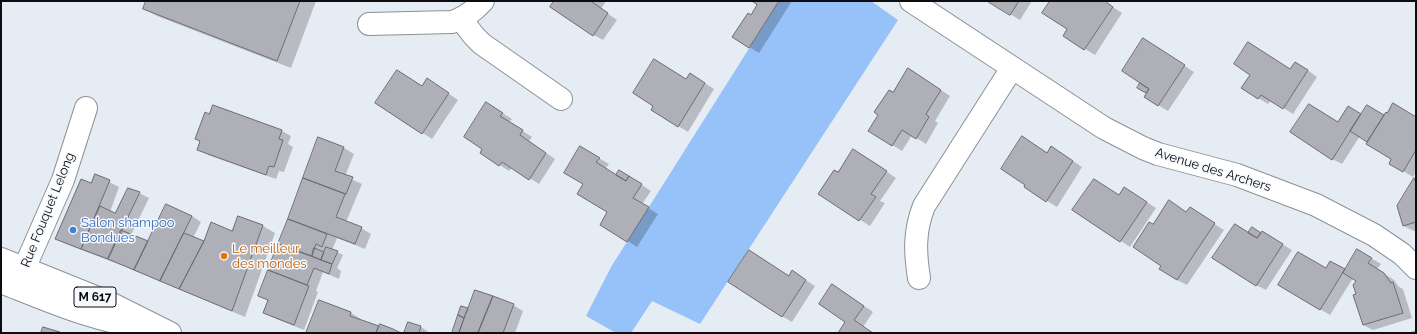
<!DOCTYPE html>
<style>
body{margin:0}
#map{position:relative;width:1417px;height:334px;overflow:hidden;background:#e6ecf3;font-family:Raleway,sans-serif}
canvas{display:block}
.frame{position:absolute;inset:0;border:2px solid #0b0d0f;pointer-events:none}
</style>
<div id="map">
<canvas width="1417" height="334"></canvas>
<div class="frame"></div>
</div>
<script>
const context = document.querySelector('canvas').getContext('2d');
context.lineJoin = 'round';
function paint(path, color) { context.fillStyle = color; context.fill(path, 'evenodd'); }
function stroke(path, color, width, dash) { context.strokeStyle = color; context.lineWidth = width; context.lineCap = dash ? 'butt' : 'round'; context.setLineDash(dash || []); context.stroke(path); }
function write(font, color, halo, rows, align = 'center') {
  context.font = font + ' Raleway,sans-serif'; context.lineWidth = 3; context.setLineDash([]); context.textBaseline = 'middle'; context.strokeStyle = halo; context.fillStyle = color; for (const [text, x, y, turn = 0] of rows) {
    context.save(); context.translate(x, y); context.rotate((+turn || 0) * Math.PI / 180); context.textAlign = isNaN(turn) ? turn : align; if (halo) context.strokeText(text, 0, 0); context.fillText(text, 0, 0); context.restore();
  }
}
paint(new Path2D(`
 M779,1H871L898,20L700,324L652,301L631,333H616L586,316L611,267Z`), '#97c1f9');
paint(new Path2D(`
 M147,1H316L291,68L157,16L144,9Z
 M555,1H606L601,9L617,20L603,40L594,35Z
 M753,1H792L759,53L733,37L752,16L759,4Z
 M988,1H1032L1020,20Z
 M1051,1H1104L1122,13L1095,55L1064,36L1068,29Z
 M1153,45L1194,72L1168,111L1158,105L1148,93L1139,87Z
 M1305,68L1317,77L1293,114L1271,100L1268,104L1242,88L1251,74Z
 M909,69L950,96L935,121L938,123L926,144L912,135L902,151L870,131Z
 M687,80H700L714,89L688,132L652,110Z
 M436,85L458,100L432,139L376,103L422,87Z
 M213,106L282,131L291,136L288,144L293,147L284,172L279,171L276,179L208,155L198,149Z
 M1367,106L1384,116L1416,118V172L1413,177L1390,163L1393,158L1360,136L1342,164L1332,159L1339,123L1349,107L1362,115Z
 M496,109L512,119L509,122L532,137L529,141L555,159L539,184L512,167L509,171L481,153Z
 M319,138L344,148L354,154L345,176L362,184L346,222L361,228L371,234L365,249L337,238L332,250L343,255L337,268L341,271L339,279L323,272L316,291L318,292L304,330L274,318L265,312L269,301L260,296Z
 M1032,143L1048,153H1061L1082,167L1057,207L1025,187Z
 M580,147L609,164L605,169L617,176L620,171L651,191L642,204L658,214L637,247L601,224L608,212L584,184Z
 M863,156L896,178L880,201L885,203L870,226L819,194L838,173Z
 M95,175L119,187L110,212L115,214L139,193L149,198L131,235L149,242L192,216L201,222L193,238L204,242L233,233L239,217L263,226L275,233L245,317L139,272L66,244L57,238L91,185Z
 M1415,180L1416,181V230L1414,231L1404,226Z
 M1134,194L1156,208L1130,247L1074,210L1119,196Z
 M1179,207L1187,213L1199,214L1224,230L1187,285L1177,280L1162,266L1153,226Z
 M1249,233L1261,234L1272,238L1292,250L1266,290L1256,285Z
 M1357,250L1381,264L1377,269L1394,280L1399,287L1403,289L1412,318L1373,330L1363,325L1357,294V281L1353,278L1330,315L1279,285L1326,270L1331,262L1345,270Z
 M793,272L815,286L792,322L782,316L789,277Z
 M842,291L873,312L863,327L872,333H839L846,321Z
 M319,301L351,313L361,319L360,320L398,333H307Z
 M513,305L523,311L515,333H453L461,307L468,310Z
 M409,323L421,327L430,333H405Z
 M1416,330V333H1407Z`), '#0003');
const building = new Path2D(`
 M146,1H300L277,61L143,9Z
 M554,1H593L592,2L608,13L593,36L550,7Z
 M752,1H779L749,48L732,37L748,13L751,15L757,5Z
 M987,1H1019L1010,15Z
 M1050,1H1105L1113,7L1084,50L1063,36L1067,29L1042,13Z
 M1143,38L1185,65L1158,106L1144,97L1149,89L1122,71Z
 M1248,42L1290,69L1295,62L1308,70L1283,109L1261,95L1258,99L1241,88L1250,75L1234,64Z
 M654,59L686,79L690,73L705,83L678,127L651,110L653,106L633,93Z
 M908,68L941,90L926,114L929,117L916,139L902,130L892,146L868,131L878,115L874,112L889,90L893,92Z
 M397,70L422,86L427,78L449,93L422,134L375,103Z
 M1140,83L1149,89L1146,93L1137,88Z
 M486,102L503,113L500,116L523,130L520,135L546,153L529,180L502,162L499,166L480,153L482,149L464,137Z
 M1393,103L1416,117V150L1403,172L1389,164L1391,159L1366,144L1386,112L1387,113Z
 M1309,104L1338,122L1348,106L1361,114L1332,160L1290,132Z
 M213,105L282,130L279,139L283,140L274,167L269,166L266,175L197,150L200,141L195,139L205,112L209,114Z
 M1367,105L1384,115L1367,142L1350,131Z
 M1022,136L1047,153L1051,146L1073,161L1046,202L1024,187L1025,185L1001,169Z
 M318,137L344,147L335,171L353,177L346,194L303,178Z
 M580,146L600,158L596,162L626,181L629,176L642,184L633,198L649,207L627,242L600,225L607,212L577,194L583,184L564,173Z
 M853,149L887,171L871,194L876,197L859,221L818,194L834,170L838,172Z
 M619,170L629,176L626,181L616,175Z
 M95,174L110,180L81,249L55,239L81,179L91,183Z
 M303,178L345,194L336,217L362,227L355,244L288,219Z
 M1414,178L1416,183V222L1403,226L1397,206Z
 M1094,179L1119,195L1124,187L1147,202L1120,242L1072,210Z
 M128,188L140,192L108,259L81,249L100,206L115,213Z
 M1169,200L1186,212L1190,207L1215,223L1177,280L1159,269L1161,266L1133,247L1149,222L1153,224Z
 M166,204L192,216L160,281L134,270Z
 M238,216L263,225L232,311L179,289L204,241L211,222L232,231Z
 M288,219L327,234L322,247L316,244L312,256L278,244Z
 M1235,224L1257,238L1262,231L1283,244L1256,286L1212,258Z
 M1252,227L1261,233L1257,238L1248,233Z
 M121,230L148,241L134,270L108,259Z
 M184,233L204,241L179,289L160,281Z
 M278,244L332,264L329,274L314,268L307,285L268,270Z
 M326,247L338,251L332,264L321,260Z
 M314,248L324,252L321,260L312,256Z
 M1357,249L1372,258L1368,263L1384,273L1391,283L1393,282L1403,313L1363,325L1353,295L1356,294L1353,285L1356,281L1343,273Z
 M749,250L789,276L792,270L806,280L782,317L728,282Z
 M1298,252L1326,268L1330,261L1345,269L1320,310L1278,285Z
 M268,270L309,286L294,325L263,313L268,300L258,296Z
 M832,284L864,306L854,320L873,333H838L845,322L819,304Z
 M475,290L493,296L478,333H459Z
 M493,296L514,304L503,333H478Z
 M319,300L351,312L350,316L379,326L376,333H306Z
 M461,306L468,308L464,318L458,315Z
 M458,315L464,318L459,333H452Z
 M408,322L421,326L419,333H404Z
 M380,324L393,329L401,333H376Z
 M43,327L60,332L61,333H41Z`);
paint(building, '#afafb7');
stroke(building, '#6d6c74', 1);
const street = new Path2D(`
 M911,1L1104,128L1143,148L1158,154L1237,175L1316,205L1374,235L1402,254L1416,268
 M461,19L474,36L482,44L561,99
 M369,24L452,22C465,18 474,11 483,1
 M919,278C915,253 914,231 924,206L1012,68
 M17,285L63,180L86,108`);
const primary = new Path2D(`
 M1,259L110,303L170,333
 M1,282C49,301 96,322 148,328`);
stroke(street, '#8c9198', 24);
stroke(primary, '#8c9198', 24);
stroke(street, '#fff', 22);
stroke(primary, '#fff', 22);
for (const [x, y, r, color] of [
 [73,230,4,"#3f7fe0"],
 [224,256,4,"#e8710a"]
]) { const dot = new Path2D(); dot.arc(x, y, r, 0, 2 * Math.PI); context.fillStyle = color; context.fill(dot); stroke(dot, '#f5f9fd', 1.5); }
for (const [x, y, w] of [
 [95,297,42]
]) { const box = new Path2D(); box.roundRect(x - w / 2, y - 10, w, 20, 3); context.fillStyle = '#f5f9fd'; context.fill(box); stroke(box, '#0b0d0f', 1); }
write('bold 12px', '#0b0d0f', null, [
 ["M 617",95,297]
]);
write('13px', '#0b0d0f', '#f5f9fd', [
 ["Avenue des Archers",1213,170,17],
 ["Rue Fouquet Lelong",48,210,-68]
]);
write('13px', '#366cbe', '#f5f9fd', [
 ["Salon shampoo",81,223],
 ["Bondues",81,238]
], 'left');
write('13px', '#c56008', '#f5f9fd', [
 ["Le meilleur",232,249],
 ["des mondes",232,264]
], 'left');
</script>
